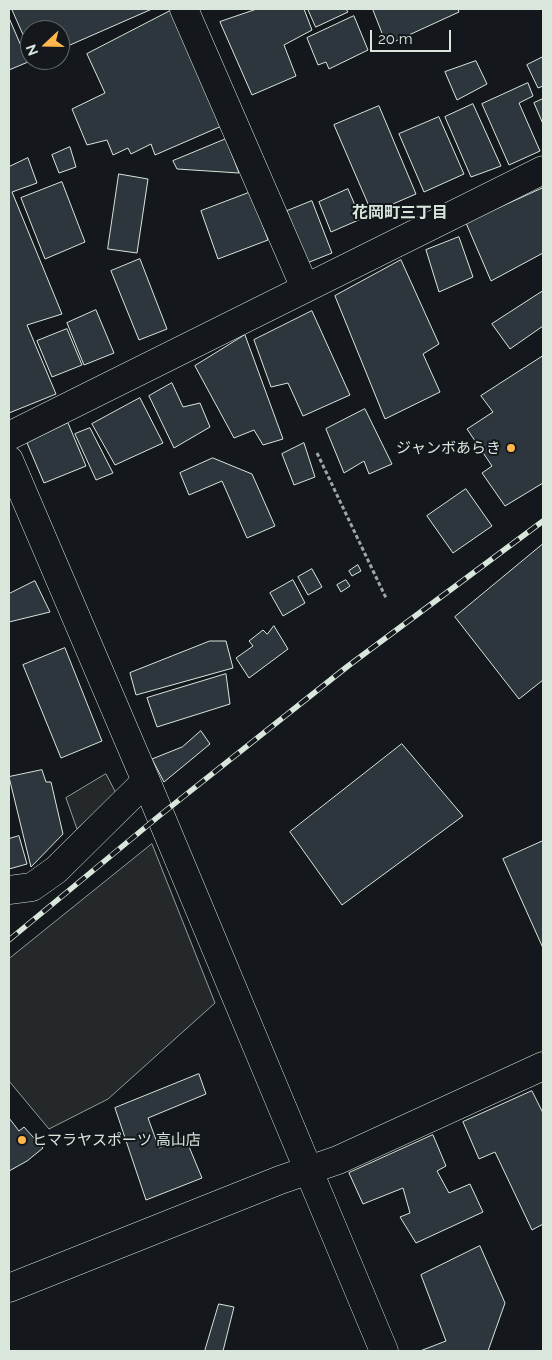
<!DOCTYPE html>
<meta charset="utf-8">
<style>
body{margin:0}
#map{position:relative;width:552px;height:1360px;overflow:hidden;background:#14181c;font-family:Raleway,sans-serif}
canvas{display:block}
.frame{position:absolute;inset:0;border:10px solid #d8e6dc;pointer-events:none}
.north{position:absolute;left:20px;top:20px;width:50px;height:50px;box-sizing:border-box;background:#14181c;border:1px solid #626a69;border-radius:50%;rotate:249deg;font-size:14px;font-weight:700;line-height:20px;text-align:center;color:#d8e6dc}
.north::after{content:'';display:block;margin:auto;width:18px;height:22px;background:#ffb74d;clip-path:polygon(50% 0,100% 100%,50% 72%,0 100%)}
.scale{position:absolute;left:370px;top:30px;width:81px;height:22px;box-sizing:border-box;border:2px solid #d8e6dc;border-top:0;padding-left:6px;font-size:15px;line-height:18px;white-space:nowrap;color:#d8e6dc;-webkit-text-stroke:4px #14181c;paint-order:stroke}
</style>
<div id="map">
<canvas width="552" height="1360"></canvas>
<div class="frame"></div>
<div class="north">N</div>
<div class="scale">20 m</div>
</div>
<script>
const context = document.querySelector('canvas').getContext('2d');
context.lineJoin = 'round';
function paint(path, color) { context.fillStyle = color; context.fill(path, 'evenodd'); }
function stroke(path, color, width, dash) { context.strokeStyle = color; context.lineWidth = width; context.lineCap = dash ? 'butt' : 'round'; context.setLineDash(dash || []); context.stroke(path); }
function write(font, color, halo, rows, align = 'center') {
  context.font = font + ' Raleway,"Noto Sans JP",sans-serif'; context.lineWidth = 4; context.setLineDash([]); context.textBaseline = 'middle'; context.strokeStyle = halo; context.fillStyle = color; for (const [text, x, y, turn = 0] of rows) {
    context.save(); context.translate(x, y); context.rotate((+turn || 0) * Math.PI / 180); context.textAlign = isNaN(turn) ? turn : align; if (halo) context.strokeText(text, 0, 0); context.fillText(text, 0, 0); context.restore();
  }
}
const parking = new Path2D(`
 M106,774L117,795L77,829L66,798Z
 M152,844L215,1003L108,1099L49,1129L9,1081V959Z`);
paint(parking, '#24282b');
stroke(parking, '#939e99', 1);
const building = new Path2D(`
 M12,9H152L70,45L65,40L60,41V30H30V50Z
 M174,9L224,125L155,155L151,144L131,154L128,148L113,155L107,140L87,145L72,109L105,93L87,54Z
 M257,9H304L312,30L284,45L296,76L252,95L220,22Z
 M308,9H346L348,12L316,27Z
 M373,9H458L459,12L387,45Z
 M354,16L368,50L329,69L326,62L318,65L307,38Z
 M9,18L28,62L9,70Z
 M543,57V86L538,88L527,65Z
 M476,61L487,84L457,100L445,72Z
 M528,83L533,96L519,103L540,151L509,165L482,104Z
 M543,99V124L534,103Z
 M473,104L501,166L471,177L445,117Z
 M379,106L416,194L372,213L334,125Z
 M439,117L464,174L424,192L399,134Z
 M226,139L239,173L177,169L173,161Z
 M70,147L76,167L59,173L52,155Z
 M28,158L37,183L12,192L62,314L27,325L56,394L9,413V167Z
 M119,174L148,179L137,253L108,249Z
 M62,182L85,242L45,259L21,198Z
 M543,188V253L491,281L466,223Z
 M348,189L361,219L331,232L319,202Z
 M251,192L268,240L218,259L201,211Z
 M312,201L332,253L307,263L287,211Z
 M459,237L473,277L439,292L426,250Z
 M140,259L167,329L139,340L111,271Z
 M401,260L439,344L423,354L440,392L385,419L335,296Z
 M543,291V326L510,349L492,324Z
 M96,310L114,353L84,365L67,323Z
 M312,311L350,395L303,416L288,383L271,387L254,340Z
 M67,329L82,365L52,377L37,341Z
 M245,335L283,439L263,445L254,430L234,438L195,366Z
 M543,356V483L505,506L482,473L492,466L467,429L493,412L481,396Z
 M172,383L183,407L200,403L210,427L174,448L149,396Z
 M140,398L163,443L115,465L92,424Z
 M365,409L392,464L369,474L364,461L344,473L326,429Z
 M68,423L86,466L44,483L27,443Z
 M90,428L113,473L96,480L75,434Z
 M304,443L315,477L294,485L282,454Z
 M213,458L252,474L275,526L247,538L222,481L189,495L180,473Z
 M466,489L492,526L453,553L427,516Z
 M543,544V680L519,699L455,617Z
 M358,565L361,571L352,576L349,571Z
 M312,569L322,587L308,595L298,577Z
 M293,580L305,603L283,616L270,593Z
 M346,580L350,586L341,592L337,585Z
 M35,581L50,612L9,622V594Z
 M274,626L288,649L249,678L236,658L253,646L249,641L263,630L267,634Z
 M210,641H226L233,668L136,695L130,673Z
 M65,648L102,741L61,758L23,665Z
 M226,674L230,704L157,727L147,698Z
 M201,731L210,744L164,782L152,759L182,747Z
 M402,744L463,816L342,905L290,832Z
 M42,770L46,782H51L63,834L31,867L9,777Z
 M19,836L27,864L9,869V839Z
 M543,841V948L503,859Z
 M199,1074L206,1094L148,1118L159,1148L185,1137L202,1178L146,1200L115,1108Z
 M532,1091L543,1113V1224L532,1230L495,1152L479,1159L463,1122Z
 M9,1118L19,1131L24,1127L43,1148L27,1161L9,1171Z
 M433,1135L446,1166L437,1171L449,1193L470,1184L483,1212L416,1243L400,1217L410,1213L403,1188L363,1204L349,1173Z
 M480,1246L505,1303L488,1351H420L446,1341L421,1275Z
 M219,1304L234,1307L223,1351H205Z`);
paint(building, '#2c363c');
stroke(building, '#d8e6dc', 1);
const minor = new Path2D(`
 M184,9L305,288
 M9,436L543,170
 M9,460L146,781L384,1351
 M9,890L32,887L56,870L146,781
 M9,1288L280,1180L338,1160L543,1066`);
stroke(minor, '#d8e6dc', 29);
stroke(new Path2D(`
 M317,453L386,598`), '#9da8a2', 3, [4, 2.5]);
stroke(minor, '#14181c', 28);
const rail = new Path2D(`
 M9,940L159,816L348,666L543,521`);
stroke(rail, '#d8e6dc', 5.5);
stroke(rail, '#14181c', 4, [11]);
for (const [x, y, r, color] of [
 [511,448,5,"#ffb74d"],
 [22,1140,5,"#ffb74d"]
]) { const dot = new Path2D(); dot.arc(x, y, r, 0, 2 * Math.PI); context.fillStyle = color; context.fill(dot); stroke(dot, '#14181c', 2); }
write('15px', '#d8e6dc', '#14181c', [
 ["ジャンボあらき",501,448],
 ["ヒマラヤスポーツ 高山店",32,1140,"left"]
], 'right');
write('bold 16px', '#d8e6dc', '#14181c', [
 ["花岡町三丁目",400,213]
]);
</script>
